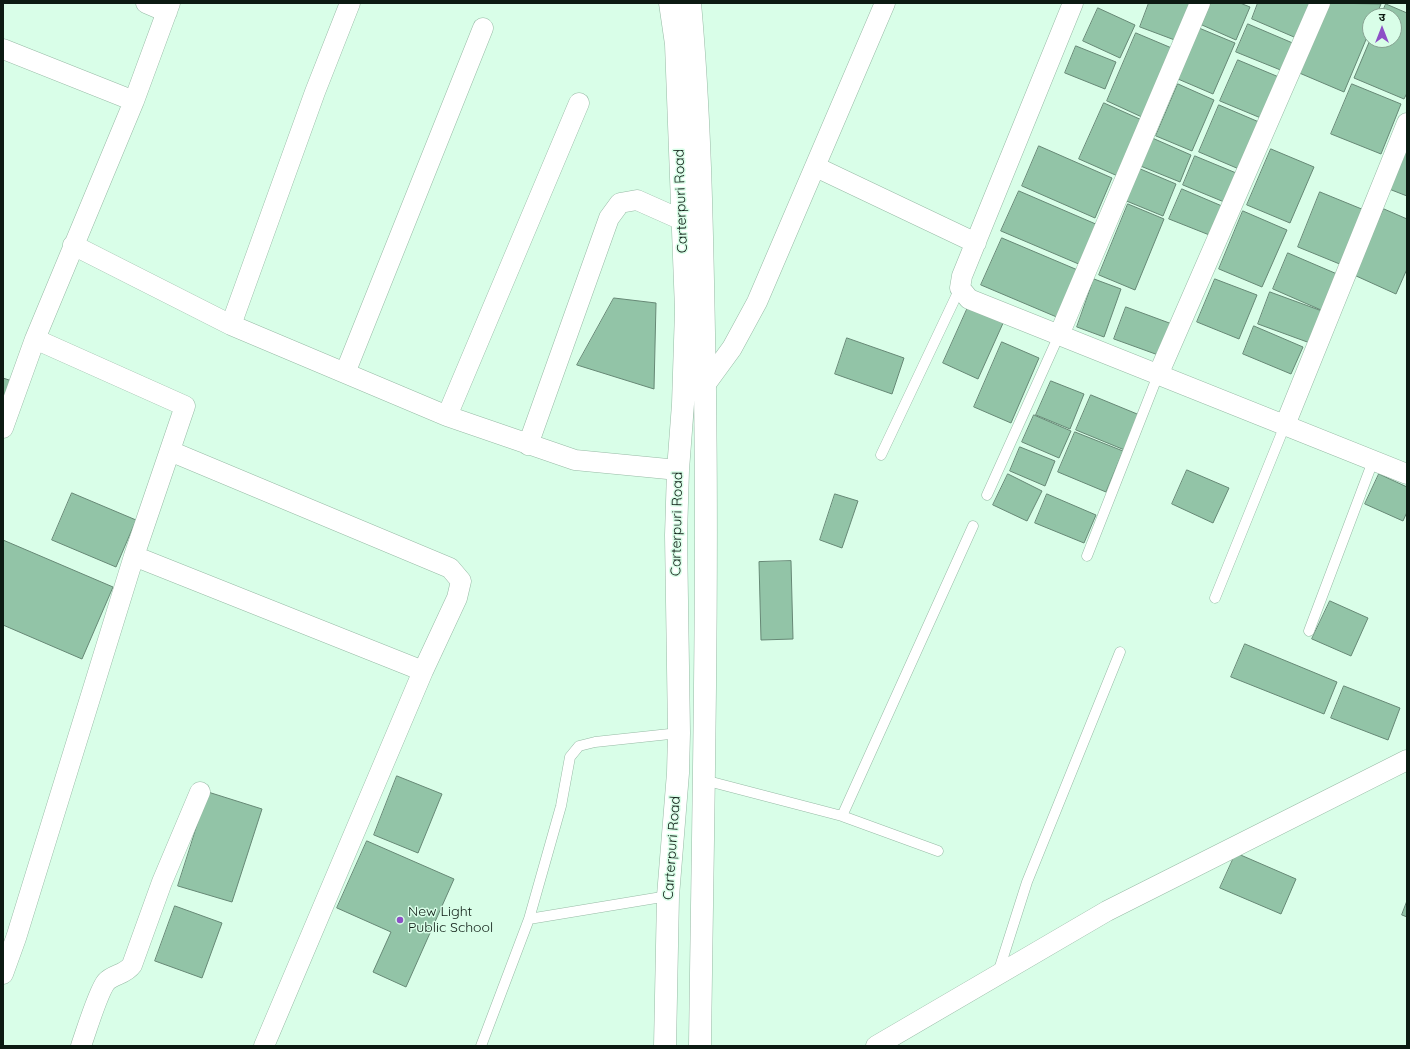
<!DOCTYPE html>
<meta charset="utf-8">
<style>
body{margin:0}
#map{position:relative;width:1410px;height:1049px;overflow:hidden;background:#d9fee8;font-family:Quicksand,"Noto Sans Devanagari",sans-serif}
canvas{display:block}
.frame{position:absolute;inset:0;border:4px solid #0c1a12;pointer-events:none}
.north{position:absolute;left:1362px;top:8px;width:40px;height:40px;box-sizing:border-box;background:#d9fee8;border:1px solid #87a392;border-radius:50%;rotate:0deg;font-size:11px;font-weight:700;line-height:16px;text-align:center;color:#0c1a12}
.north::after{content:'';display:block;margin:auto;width:14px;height:18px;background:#8d50c6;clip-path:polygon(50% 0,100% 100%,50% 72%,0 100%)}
</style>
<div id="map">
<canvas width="1410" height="1049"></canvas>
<div class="frame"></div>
<div class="north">उ</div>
</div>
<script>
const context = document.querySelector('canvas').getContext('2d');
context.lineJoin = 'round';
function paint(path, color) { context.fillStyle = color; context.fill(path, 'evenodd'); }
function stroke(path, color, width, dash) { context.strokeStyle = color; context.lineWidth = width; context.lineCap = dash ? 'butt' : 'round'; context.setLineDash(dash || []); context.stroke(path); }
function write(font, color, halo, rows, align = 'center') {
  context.font = font + ' Quicksand,sans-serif'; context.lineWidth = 3; context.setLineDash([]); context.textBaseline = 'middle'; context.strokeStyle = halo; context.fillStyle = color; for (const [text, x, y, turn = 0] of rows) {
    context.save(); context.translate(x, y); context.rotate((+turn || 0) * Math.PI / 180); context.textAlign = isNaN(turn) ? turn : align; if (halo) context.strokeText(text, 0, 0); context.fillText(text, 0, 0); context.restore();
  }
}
const building = new Path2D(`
 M1149,3H1194L1180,42L1140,27Z
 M1211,3H1240L1250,7L1236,40L1202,25Z
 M1258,3H1316L1301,40L1252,19Z
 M1326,3L1381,4L1376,16H1370V30L1344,92L1297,72Z
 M1386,4L1407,13V93L1404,99L1354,78L1370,40H1394V16H1381Z
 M1098,8L1135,25L1120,58L1083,41Z
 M1248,24L1295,44L1283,71L1236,52Z
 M1199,28L1235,43L1213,94L1178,79Z
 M1136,33L1174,49L1144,118L1107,101Z
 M1076,46L1116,62L1105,89L1065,73Z
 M1238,60L1286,80L1268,121L1220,101Z
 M1178,84L1214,100L1192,151L1156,136Z
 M1352,84L1401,104L1381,154L1331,134Z
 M1104,103L1144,121L1120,177L1079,159Z
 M1219,105L1266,125L1246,172L1199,152Z
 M1150,137L1191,155L1180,182L1138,165Z
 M1039,146L1112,178L1095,218L1022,186Z
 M1271,149L1314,167L1290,223L1247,205Z
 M1406,151H1407V196L1389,189Z
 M1195,156L1241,175L1229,204L1183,185Z
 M1138,168L1176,184L1163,216L1124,200Z
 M1182,189L1229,209L1217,238L1169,219Z
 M1019,191L1098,225L1081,265L1001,231Z
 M1320,192L1369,212L1347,267L1298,247Z
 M1128,204L1164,219L1135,290L1099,275Z
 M1384,209L1407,219V269L1396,294L1354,275Z
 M1243,211L1287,230L1262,287L1219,269Z
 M1002,238L1080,271L1059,318L981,285Z
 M1288,253L1337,274L1321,310L1273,289Z
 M1094,279L1121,289L1104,337L1077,327Z
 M1215,279L1257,295L1239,339L1197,322Z
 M1270,292L1322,311L1310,343L1258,324Z
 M614,298L656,303L654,389L577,365Z
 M969,305L1004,321L978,379L943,363Z
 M1126,307L1172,324L1161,356L1114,339Z
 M1254,326L1303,347L1291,374L1243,354Z
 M847,338L904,358L892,394L835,374Z
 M1002,342L1039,358L1011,423L974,407Z
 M3,378L12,381L3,403Z
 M1051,381L1084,394L1070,429L1036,415Z
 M1091,395L1142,416L1127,451L1076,430Z
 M1034,415L1071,431L1059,458L1022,442Z
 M1075,432L1123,451L1106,492L1058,472Z
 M1020,447L1055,461L1045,486L1010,471Z
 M1187,470L1229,488L1213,523L1172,504Z
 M1008,474L1042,491L1027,521L993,505Z
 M1379,474L1407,487V512L1403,521L1365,504Z
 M72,493L136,520L116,567L52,540Z
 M835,494L858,501L842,548L820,540Z
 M1047,494L1096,515L1084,543L1035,523Z
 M3,540L113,587L82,659L3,625Z
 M791,561L793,639L761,640L759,562Z
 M1330,601L1368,618L1351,656L1312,639Z
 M1245,644L1337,682L1324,714L1231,677Z
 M1344,686L1400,708L1388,740L1331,718Z
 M397,776L442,794L418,853L374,835Z
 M208,792L262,809L232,902L178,886Z
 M367,841L454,879L406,987L373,972L391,932L337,908Z
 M1236,853L1296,879L1281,914L1220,888Z
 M1407,901V917L1402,915Z
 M175,906L222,923L202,978L155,961Z`);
paint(building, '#92c4a7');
stroke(building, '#668875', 1);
const service = new Path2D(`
 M881,455L960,288
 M987,495L1059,335
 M1087,556L1158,375
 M1215,598L1285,425
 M1309,631L1373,461
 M704,780L842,816L938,851
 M842,816L973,526
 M529,919L668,896
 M998,973L1027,882L1120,652
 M481,1046L529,919L561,806L570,757L579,746L595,742L679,733`);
const minor = new Path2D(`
 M146,3L167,12
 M1073,3L962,276L960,288L969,299L1407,474
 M3,49L134,101
 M816,167L976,243
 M73,245L231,325L447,416L575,460L678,470
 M231,325L315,92L350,3
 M1059,335L1200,3
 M345,373L483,28
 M1158,375L1320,3
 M705,385L732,348L757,302L885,3
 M447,416L579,103
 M1285,425L1407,123
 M3,428L35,339L134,101L170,3
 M528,445L609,218L620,203L637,200L682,220
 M170,451L450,568L461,581L457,598L423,671L264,1046
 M134,556L423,671
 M3,974L16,938L134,556L185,406L35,339
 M81,1046C86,1032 98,992 106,982C113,974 125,975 132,965L162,882L200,792
 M876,1046L1107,911L1407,760`);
const secondary = new Path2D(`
 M690,3C700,113 702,223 704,333C709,571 703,808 700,1046
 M665,1046L668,896L678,773L679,733L676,535L678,470L683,404L686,310L676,44L670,3`);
stroke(service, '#97baa5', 11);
stroke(minor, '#97baa5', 21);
stroke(secondary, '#97baa5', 23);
stroke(service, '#fff', 10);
stroke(minor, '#fff', 20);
stroke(secondary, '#fff', 22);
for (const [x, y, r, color] of [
 [400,920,4,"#8d50c6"]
]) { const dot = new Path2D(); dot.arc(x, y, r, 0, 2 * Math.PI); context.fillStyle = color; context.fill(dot); stroke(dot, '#d9fee8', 1.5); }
write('14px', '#0c1a12', '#d9fee8', [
 ["Carterpuri Road",681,201,-92],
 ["Carterpuri Road",677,524,-89],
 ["Carterpuri Road",672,848,-86]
]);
write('14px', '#0c1a12', '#d9fee8', [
 ["New Light",408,912],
 ["Public School",408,928]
], 'left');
</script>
